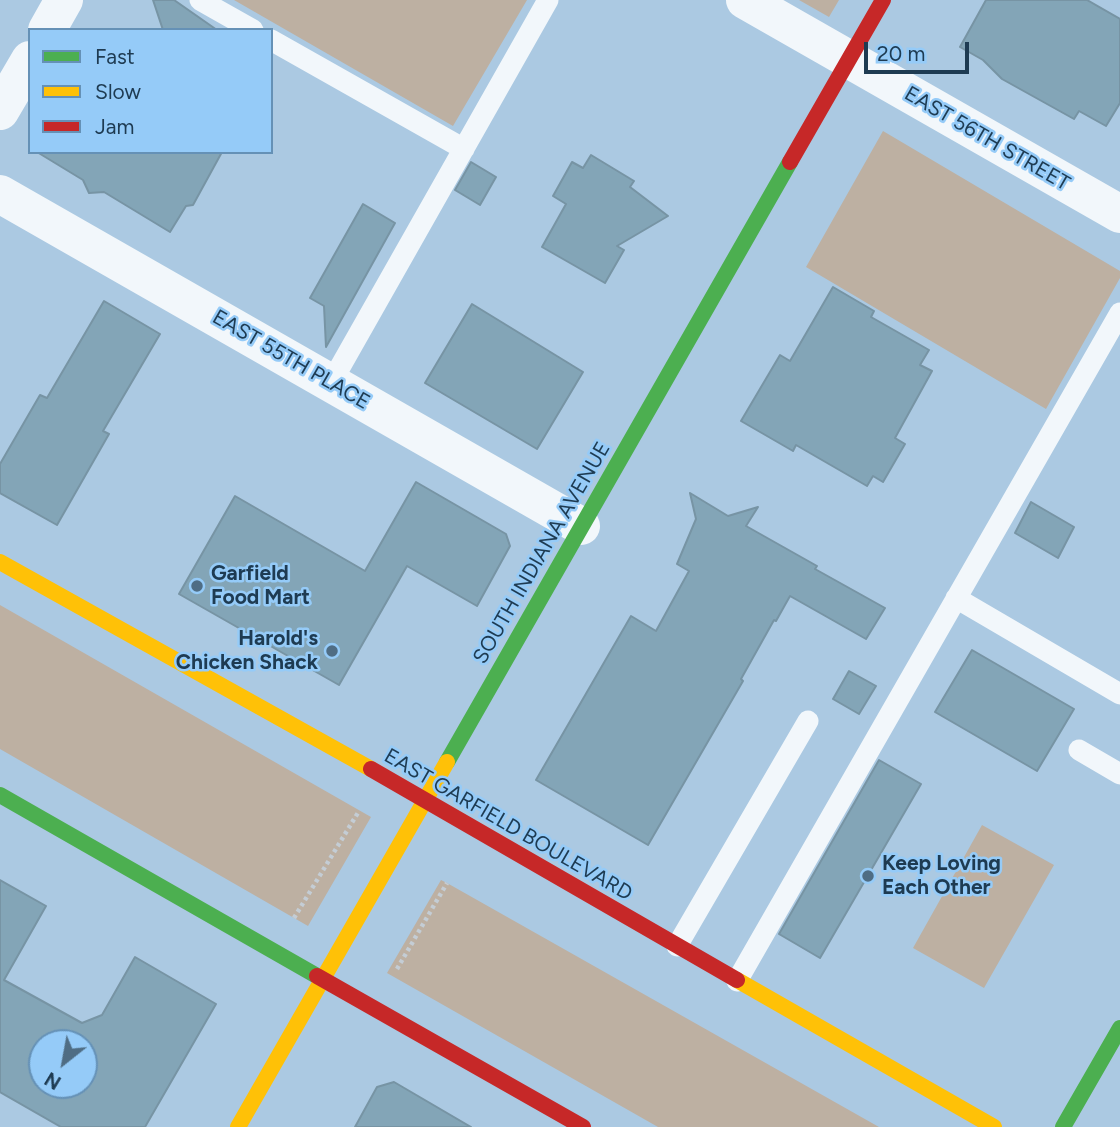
<!DOCTYPE html>
<style>
body{margin:0}
#map{position:relative;width:1120px;height:1127px;overflow:hidden;background:#abc9e2;font-family:Figtree,sans-serif}
canvas{display:block}
.legend{position:absolute;left:28px;top:28px;width:245px;height:126px;box-sizing:border-box;background:#95cbf8;border:2px solid #6591b6;margin:0;padding:9px 12px;list-style:none;font-size:21px;color:#1e3b52}
.legend li{display:flex;align-items:center;gap:14px;height:35px}
.legend b{width:35px;border:2px solid #6591b6}
.north{position:absolute;left:28px;top:1029px;width:70px;height:70px;box-sizing:border-box;background:#95cbf8;border:2px solid #6591b6;border-radius:50%;rotate:211deg;font-size:19px;font-weight:700;line-height:28px;text-align:center;color:#1e3b52}
.north::after{content:'';display:block;margin:auto;width:24px;height:32px;background:#4f6d84;clip-path:polygon(50% 0,100% 100%,50% 72%,0 100%)}
.scale{position:absolute;left:864px;top:42px;width:105px;height:32px;box-sizing:border-box;border:4px solid #1e3b52;border-top:0;padding-left:9px;font-size:21px;line-height:24px;white-space:nowrap;color:#1e3b52;-webkit-text-stroke:5px #95cbf8;paint-order:stroke}
</style>
<div id="map">
<canvas width="1120" height="1127"></canvas>
<ul class="legend">
<li><b style="height:9px;background:#4caf50"></b>Fast</li>
<li><b style="height:9px;background:#ffc107"></b>Slow</li>
<li><b style="height:9px;background:#c62828"></b>Jam</li>
</ul>
<div class="north">N</div>
<div class="scale">20 m</div>
</div>
<script>
const context = document.querySelector('canvas').getContext('2d');
context.lineJoin = 'round';
function paint(path, color) { context.fillStyle = color; context.fill(path, 'evenodd'); }
function stroke(path, color, width, dash) { context.strokeStyle = color; context.lineWidth = width; context.lineCap = dash ? 'butt' : 'round'; context.setLineDash(dash || []); context.stroke(path); }
function write(font, color, halo, rows, align = 'center') {
  context.font = font + ' Figtree,sans-serif'; context.lineWidth = 5; context.setLineDash([]); context.textBaseline = 'middle'; context.strokeStyle = halo; context.fillStyle = color; for (const [text, x, y, turn = 0] of rows) {
    context.save(); context.translate(x, y); context.rotate((+turn || 0) * Math.PI / 180); context.textAlign = isNaN(turn) ? turn : align; if (halo) context.strokeText(text, 0, 0); context.fillText(text, 0, 0); context.restore();
  }
}
paint(new Path2D(`
 M234,0H527L453,126Z
 M799,0H839L829,17Z
 M883,131L1120,271V278L1046,409L806,267Z
 M0,605L371,817L308,926L0,749Z
 M982,825L1054,865L984,988L913,948Z
 M441,880L447,883L879,1127H658L387,973Z`), '#bdb0a2');
const building = new Path2D(`
 M153,0H174L217,30H163Z
 M986,0H1087L1120,19V103L1106,126L1079,111L1074,119L1002,79L983,60L960,47Z
 M37,152H222L193,205L186,206L170,232L104,192L89,193L83,180Z
 M591,155L634,181L630,187L668,216L617,246L624,250L605,283L542,247L566,204L553,196L572,162L583,168Z
 M471,162L496,177L480,205L455,190Z
 M363,204L395,223L326,347L324,306L310,298Z
 M833,287L874,311L871,317L929,350L920,365L932,371L895,438L905,444L883,482L873,476L867,486L796,445L793,451L741,421L780,355L790,361Z
 M104,301L160,334L103,431L109,434L57,525L0,493V464L40,395L47,398Z
 M472,304L583,372L537,449L425,383Z
 M416,482L506,534L510,546L477,606L407,566L339,685L179,594L235,496L365,571Z
 M690,493L728,516L758,507L746,526L817,566L815,569L885,608L866,639L790,596L776,621L774,620L741,679L743,681L648,845L536,780L631,616L656,631L689,571L677,564L696,519Z
 M1031,502L1074,527L1058,558L1015,533Z
 M972,650L1074,709L1037,771L935,712Z
 M849,671L876,686L859,714L833,699Z
 M879,760L921,784L820,958L779,934Z
 M0,880L46,906L4,980L82,1023L102,1015L135,957L216,1004L145,1127H61L0,1092ZM42,1043H84V1085H42Z
 M394,1082L471,1127H355L377,1087Z`);
paint(building, '#83a5b7');
stroke(building, '#7794a4', 2);
stroke(new Path2D(`
 M294,918L359,811
 M397,969L447,883`), '#c4cdd5', 4.5, [3.5, 3.5]);
stroke(new Path2D(`
 M200,0L253,30
 M271,40L464,149
 M331,383L548,0
 M956,598L1120,694
 M1079,750L1120,774
 M677,946L808,721
 M737,981L1120,313`), '#f2f7fb', 21);
stroke(new Path2D(`
 M745,0L1120,214
 M47,30L64,0
 M0,111L30,60
 M0,194L581,526`), '#f2f7fb', 38);
stroke(new Path2D(`
 M447,762L790,162
 M0,795L317,976
 M1063,1127L1120,1028`), '#4caf50', 16);
stroke(new Path2D(`
 M0,562L371,769
 M737,980L994,1127
 M238,1127L447,762`), '#ffc107', 16);
stroke(new Path2D(`
 M790,162L883,0
 M371,769L737,980
 M317,976L583,1127`), '#c62828', 16);
for (const [x, y, r, color] of [
 [197,586,7,"#4f6d84"],
 [332,651,7,"#4f6d84"],
 [868,876,7,"#4f6d84"]
]) { const dot = new Path2D(); dot.arc(x, y, r, 0, 2 * Math.PI); context.fillStyle = color; context.fill(dot); stroke(dot, '#95cbf8', 2.5); }
write('21px', '#1e3b52', '#95cbf8', [
 ["EAST 56TH STREET",987,139,30],
 ["EAST 55TH PLACE",291,360,30],
 ["SOUTH INDIANA AVENUE",542,553,-60],
 ["EAST GARFIELD BOULEVARD",508,825,30]
]);
write('bold 21px', '#1e3b52', '#95cbf8', [
 ["Garfield",211,574],
 ["Food Mart",211,598],
 ["Harold's",318,639,"right"],
 ["Chicken Shack",318,663,"right"],
 ["Keep Loving",882,864],
 ["Each Other",882,888]
], 'left');
</script>
